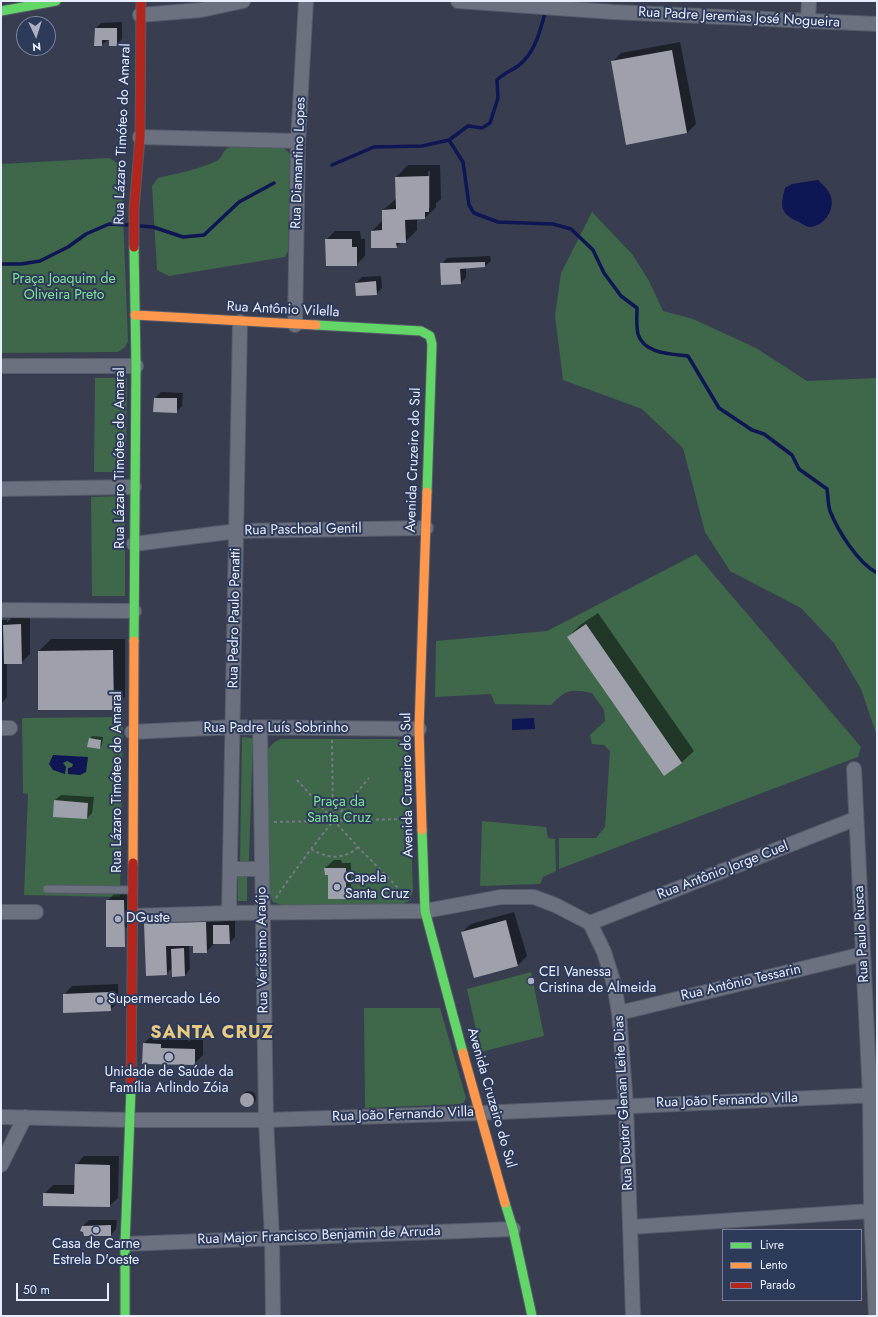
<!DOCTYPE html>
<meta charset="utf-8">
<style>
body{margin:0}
#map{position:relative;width:878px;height:1317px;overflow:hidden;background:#383e50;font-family:Jost,sans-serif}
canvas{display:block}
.frame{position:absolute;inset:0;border:2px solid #e7eeff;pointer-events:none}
.legend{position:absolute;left:722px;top:1229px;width:140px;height:72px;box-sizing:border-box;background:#2e3a5a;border:1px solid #78829c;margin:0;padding:5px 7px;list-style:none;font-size:12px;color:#e7eeff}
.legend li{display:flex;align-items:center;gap:8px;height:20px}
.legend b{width:20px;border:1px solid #78829c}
.north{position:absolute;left:16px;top:16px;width:40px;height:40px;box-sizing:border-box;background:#2e3a5a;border:1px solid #78829c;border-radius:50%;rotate:176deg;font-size:11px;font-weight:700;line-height:16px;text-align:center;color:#e7eeff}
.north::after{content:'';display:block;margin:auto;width:14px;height:18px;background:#aab0c2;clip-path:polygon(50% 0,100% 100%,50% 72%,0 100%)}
.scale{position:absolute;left:16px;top:1283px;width:93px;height:18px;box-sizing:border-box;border:2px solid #e7eeff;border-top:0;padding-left:5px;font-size:12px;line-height:14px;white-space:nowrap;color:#e7eeff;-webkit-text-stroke:3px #2e3a5a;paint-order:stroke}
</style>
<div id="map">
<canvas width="878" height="1317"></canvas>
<div class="frame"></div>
<ul class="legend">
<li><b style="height:5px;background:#63d668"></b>Livre</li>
<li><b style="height:5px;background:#ff974d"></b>Lento</li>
<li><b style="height:5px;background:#b3261e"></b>Parado</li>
</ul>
<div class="north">N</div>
<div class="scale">50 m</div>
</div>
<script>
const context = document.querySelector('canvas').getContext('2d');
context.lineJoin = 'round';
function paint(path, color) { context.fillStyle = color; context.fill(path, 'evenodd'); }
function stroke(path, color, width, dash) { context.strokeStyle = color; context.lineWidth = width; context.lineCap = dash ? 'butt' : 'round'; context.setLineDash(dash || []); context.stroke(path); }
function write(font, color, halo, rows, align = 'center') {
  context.font = font + ' Jost,sans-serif'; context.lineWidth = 4; context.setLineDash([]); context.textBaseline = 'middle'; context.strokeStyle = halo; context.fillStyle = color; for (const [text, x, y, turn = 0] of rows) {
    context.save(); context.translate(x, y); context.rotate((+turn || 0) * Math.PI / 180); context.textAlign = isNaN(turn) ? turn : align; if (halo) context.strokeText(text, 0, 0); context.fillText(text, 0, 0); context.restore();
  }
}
paint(new Path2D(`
 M230,147L284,148L290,154L288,251L285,257L169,276L157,270L152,186L158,178C178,173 199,170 218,160C223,156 223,149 230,147Z
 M109,158L121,165L128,341L125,347L118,352L1,353V164Z
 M592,212L632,254L649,281L663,311L693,319L756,348L807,381L877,378V736L861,689L834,643L801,608L730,571L705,532L683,448L642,409L563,380L555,316L561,273Z
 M95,378H127L126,472H94Z
 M125,496V596H92L91,497Z
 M696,554L861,747L858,757L559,869V838H596L605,827L610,751L604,745L592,744L590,735L605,721L604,710L592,693C570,689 567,689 551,705L495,704L491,694L435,697L436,641L547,631Z
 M123,717L120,897L24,895L28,794L23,793L22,718Z
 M242,737L253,738L249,859L248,863H240Z
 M281,739H397L405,743L408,748L413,890L410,900L401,905H282L273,902L269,895L266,756C268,747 272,743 281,739Z
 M482,821L546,827L548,838L555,839L556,871L543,877L540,884L480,886Z
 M238,875H247V901H238Z
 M531,972L544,1036L481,1052L467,989Z
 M364,1008H440L466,1098L463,1104L365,1108Z`), '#3f6749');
paint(new Path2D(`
 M818,180C823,185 829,190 831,197C835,210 824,226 810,227C807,227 802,224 799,222C780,214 780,206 785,188L792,184Z
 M534,718L535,729L512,730V719Z
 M53,755L88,757L86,772L80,775L68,774V768L72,767L73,764L67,761L63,763L66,767L65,774L53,770L49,764Z`), '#0e1653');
paint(new Path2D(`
 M122,22V39L116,45L110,39L101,45L96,28L101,23Z
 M680,42L696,124L687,133L612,62L621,53Z
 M408,165H440L441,199L436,203V207L425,218L417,219V230L405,242H401L396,247L372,231L383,220V210L397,198L396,177ZM428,171H430V208H428Z
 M335,231H360L361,239H365V256L356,265L326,240Z
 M490,256L491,261L485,266L466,267V277L461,283L442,264L447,258Z
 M381,276L382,288L376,294L356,283L362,277Z
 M161,392L183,393L182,406L176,412L154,411L155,398Z
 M598,613L694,751L682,762L664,774L568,637L580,625Z
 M13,616H30V654L21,663H7V697L1,704V620H7V623Z
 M51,639H125V697L113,709H39V651Z
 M92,736L103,737L102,745L99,748L90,739Z
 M61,795L94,797L92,813L87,818L55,800Z
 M334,860H341L342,863H351V892L346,898L325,868Z
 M116,892H133V937L107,901Z
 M217,910V922L220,920L235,919V937L229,943H215L206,952L194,944L189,945L190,969L185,975L172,968L166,974L145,924L157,912Z
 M514,912L527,956L518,965L475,977L462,932L471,924Z
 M118,984L119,1001L110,1010L64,995L72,986Z
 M153,1035L169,1036V1040H203V1055L194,1064L144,1043Z
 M242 1098a7 7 0 1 1 14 0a7 7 0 1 1-14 0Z
 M84,1156H119L118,1198L109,1206L44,1194L53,1185H75L76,1165Z
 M89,1220H117L116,1229L111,1235L83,1226Z`), '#0007');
stroke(new Path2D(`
 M449,140L463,162L469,205L474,213L498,222L553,224L571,229L593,250L604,273L621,296L637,308C637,315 636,326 638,334C644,354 671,354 688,356L719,408L752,430L764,434L792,455L799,469L827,489C828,496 828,505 830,511C838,531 858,563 877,573
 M332,165L374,147L422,146L449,140L468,126L482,128L490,123L498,98L497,80C504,73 511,71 518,66C536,52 540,30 546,10
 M141,226L153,227L183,237L204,235L239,202L274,183
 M1,264H21L40,261L68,247L86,234L109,224L129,225`), '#0e1653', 3.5);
paint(new Path2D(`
 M95,28H117V46H109V40H102V46H94Z
 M672,50L687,133L626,145L611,61Z
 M429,176V212H425V219L405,220L406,243H396L397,248H371V231L382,230V210L396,209L395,177Z
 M325,239H352V247H357V266H326Z
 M485,262V267L460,269L461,284L441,285L440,263Z
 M376,281L377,295L356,296L355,283Z
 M154,398H177V413L153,412Z
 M21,624L22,664H4L3,625Z
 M586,624L682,763L664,776L567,637Z
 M113,650L114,710H38V651Z
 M89,738L101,740L100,749L87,747Z
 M54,800L88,803L87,819L53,817Z
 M324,868H346V899H328V875H325Z
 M106,900H124L125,947H106Z
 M506,920L518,966L474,978L461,932Z
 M206,922L207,953H193V946H166L167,975L146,976L144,923Z
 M213,925H229L230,944H213Z
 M184,948L185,976L172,977L171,949Z
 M110,992L111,1011L63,1013V994Z
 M143,1043L161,1044V1048L195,1049V1065L142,1064Z
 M240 1100a7 7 0 1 1 14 0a7 7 0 1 1-14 0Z
 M75,1164L110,1165V1207L43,1206V1193L74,1194Z
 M111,1225V1236H84L83,1232L80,1231L82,1226Z`), '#9ea0ab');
const lane = new Path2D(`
 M47,889L132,890`);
const street = new Path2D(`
 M458,1L613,12L877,24
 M140,15L201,10L243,1
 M808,21L809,1
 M140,137L298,141
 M295,325L298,141L306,1
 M1,366H136
 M1,489L134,487
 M134,544L237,531L426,528
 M1,610L134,611
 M1,728H10
 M260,728L266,1120L272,1238L273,1316
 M132,732L233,727L419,729
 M854,769L870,1095L871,1211L876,1316
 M230,869H261
 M1,912H36
 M229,913L240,322
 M132,916L229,913L425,911L501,897H534L555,905L590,923L604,952L614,984L619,1013L626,1106L633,1316
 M590,923L855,819
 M619,1013L863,954
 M1,1117L131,1120H266L479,1113L877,1095
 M1,1165L25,1117
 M631,1227L871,1211
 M125,1244L513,1229`);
const fast = new Path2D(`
 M1,11L56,1
 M316,325L421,331L430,336L432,344L427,492
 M134,641L136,366L134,247
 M422,830L425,911L463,1053
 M505,1203L513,1229L532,1316
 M125,1316V1244L131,1088`);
const slow = new Path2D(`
 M135,315L316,325
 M422,830L419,729L427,492
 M133,863L134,641
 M463,1053L505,1203`);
const jam = new Path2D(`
 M134,247V210L140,137L141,1
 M131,1088L133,863`);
stroke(lane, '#555b69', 9);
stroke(street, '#555b69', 16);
stroke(fast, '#555b69', 11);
stroke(slow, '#555b69', 11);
stroke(jam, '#555b69', 11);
stroke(new Path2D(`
 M332,740L333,820
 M297,780L358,847L408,898
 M274,822L406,819
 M311,849C326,858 344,861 358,847
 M276,898C304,856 336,817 369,778`), '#767a86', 2, [3, 3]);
stroke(lane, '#6c717f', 7);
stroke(street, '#6c717f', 14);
stroke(fast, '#63d668', 9);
stroke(slow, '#ff974d', 9);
stroke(jam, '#b3261e', 9);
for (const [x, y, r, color] of [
 [337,887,4,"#aab0c2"],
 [118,919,4,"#aab0c2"],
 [531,981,4,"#aab0c2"],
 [100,1000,4,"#aab0c2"],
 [169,1057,5,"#aab0c2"],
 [96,1230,4,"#aab0c2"]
]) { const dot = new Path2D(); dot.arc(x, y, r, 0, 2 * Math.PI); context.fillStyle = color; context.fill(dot); stroke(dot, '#2e3a5a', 1.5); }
write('14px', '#e7eeff', '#2e3a5a', [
 ["Rua Padre Jeremias José Nogueira",739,18,3],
 ["Rua Lázaro Timóteo do Amaral",123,134,-88],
 ["Rua Diamantino Lopes",299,163,-88],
 ["Rua Antônio Vilella",283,310,3],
 ["Rua Lázaro Timóteo do Amaral",121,458,-90],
 ["Avenida Cruzeiro do Sul",414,460,-88],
 ["Rua Paschoal Gentil",303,530,-1],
 ["Rua Pedro Paulo Penatti",235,618,-89],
 ["Rua Padre Luís Sobrinho",276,729],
 ["Rua Lázaro Timóteo do Amaral",118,782,-90],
 ["Avenida Cruzeiro do Sul",408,785,-91],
 ["Rua Antônio Jorge Cuel",723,871,-21],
 ["Rua Paulo Rusca",862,934,-93],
 ["Rua Veríssimo Araújo",263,950,-91],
 ["Rua Antônio Tessarin",741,983,-13],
 ["Avenida Cruzeiro do Sul",491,1098,74],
 ["Rua João Fernando Villa",727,1101,-2],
 ["Rua Doutor Glenan Leite Dias",624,1103,-93],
 ["Rua João Fernando Villa",403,1115,-2],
 ["Rua Major Francisco Benjamin de Arruda",319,1236,-2]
]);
write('14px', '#81e494', '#2e3a5a', [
 ["Praça Joaquim de",64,280],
 ["Oliveira Preto",64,296],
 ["Praça da",339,803],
 ["Santa Cruz",339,819]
]);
write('14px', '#e7eeff', '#2e3a5a', [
 ["Capela",345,879],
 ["Santa Cruz",345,895],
 ["DGuste",126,919],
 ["CEI Vanessa",539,973],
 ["Cristina de Almeida",539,989],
 ["Supermercado Léo",108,1000],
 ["Unidade de Saúde da",169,1073,"center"],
 ["Família Arlindo Zóia",169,1089,"center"],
 ["Casa de Carne",96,1245,"center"],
 ["Estrela D'oeste",96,1261,"center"]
], 'left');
context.letterSpacing = '1px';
write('bold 18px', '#e9cb80', '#2e3a5a', [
 ["SANTA CRUZ",212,1034]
]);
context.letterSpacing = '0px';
</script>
